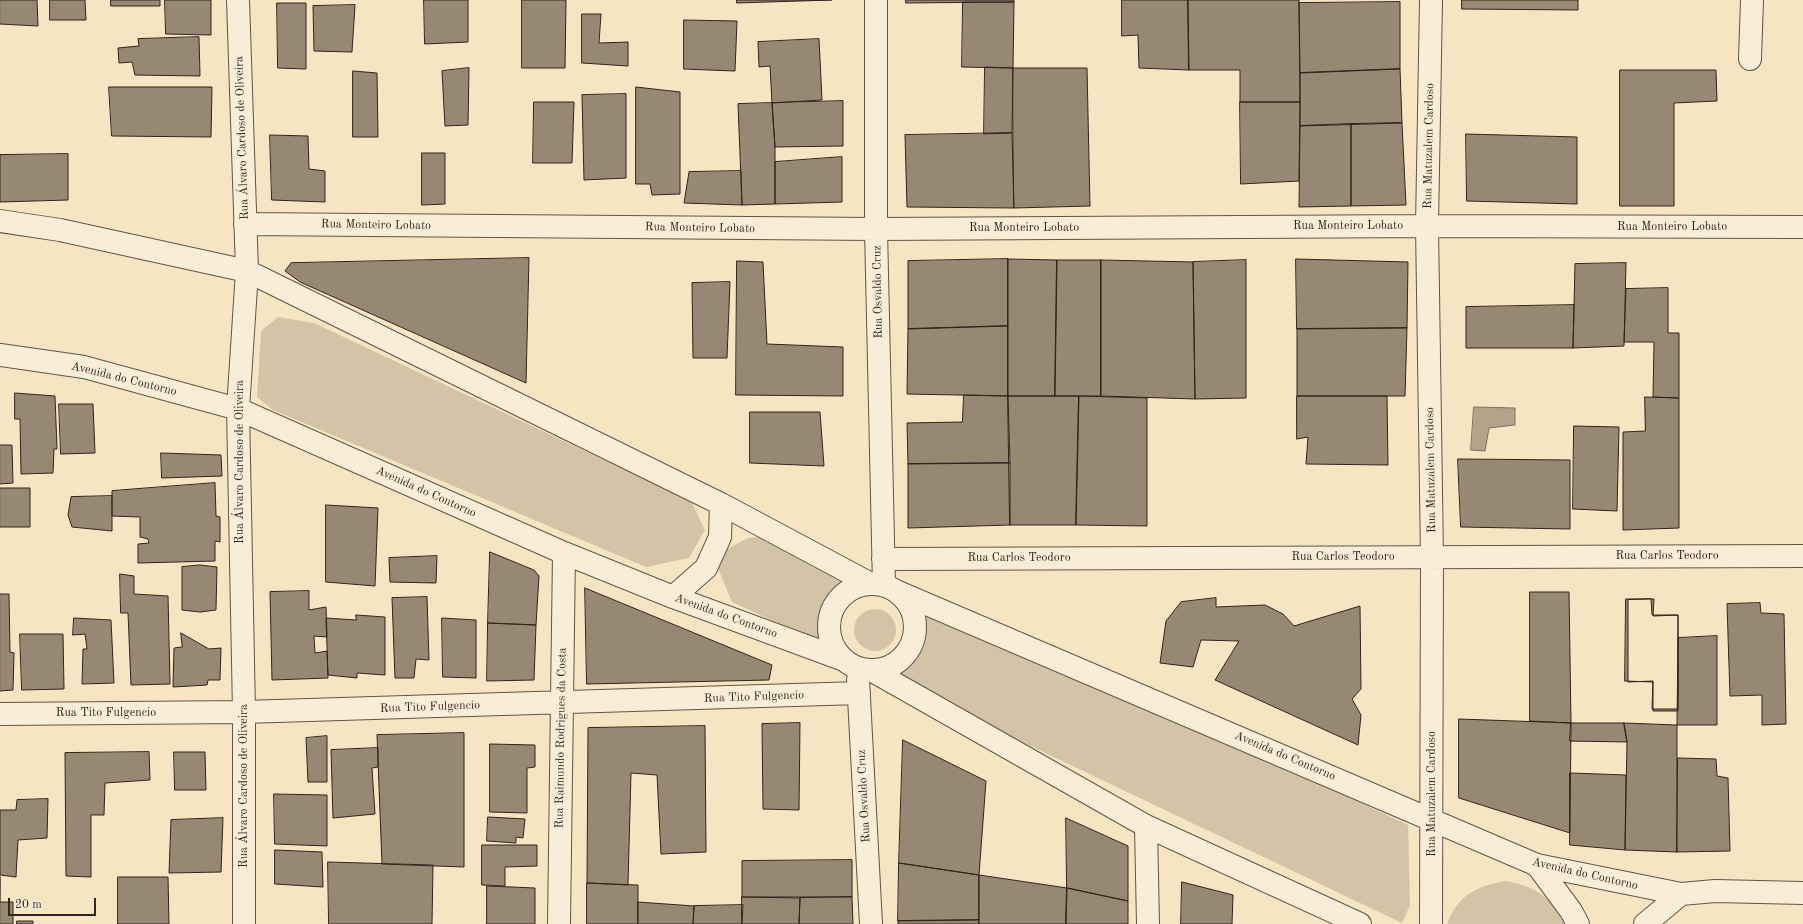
<!DOCTYPE html>
<meta charset="utf-8">
<style>
body{margin:0}
#map{position:relative;width:1803px;height:924px;overflow:hidden;background:#f5e5c3;font-family:"Old Standard TT",serif}
canvas{display:block}
.scale{position:absolute;left:8px;top:898px;width:88px;height:18px;box-sizing:border-box;border:2px solid #32241c;border-top:0;padding-left:5px;font-size:12px;line-height:14px;white-space:nowrap;color:#32241c;-webkit-text-stroke:3px #f8eed8;paint-order:stroke}
</style>
<div id="map">
<canvas width="1803" height="924"></canvas>
<div class="scale">20 m</div>
</div>
<script>
const context = document.querySelector('canvas').getContext('2d');
context.lineJoin = 'round';
function paint(path, color) { context.fillStyle = color; context.fill(path, 'evenodd'); }
function stroke(path, color, width, dash) { context.strokeStyle = color; context.lineWidth = width; context.lineCap = dash ? 'butt' : 'round'; context.setLineDash(dash || []); context.stroke(path); }
function write(font, color, halo, rows, align = 'center') {
  context.font = font + ' "Old Standard TT",serif'; context.lineWidth = 4; context.setLineDash([]); context.textBaseline = 'middle'; context.strokeStyle = halo; context.fillStyle = color; for (const [text, x, y, turn = 0] of rows) {
    context.save(); context.translate(x, y); context.rotate((+turn || 0) * Math.PI / 180); context.textAlign = isNaN(turn) ? turn : align; if (halo) context.strokeText(text, 0, 0); context.fillText(text, 0, 0); context.restore();
  }
}
paint(new Path2D(`
 M278,317L314,323L691,501L705,530L689,558L646,567L273,410L257,397L261,331Z
 M772,536L851,576L833,590L823,613L821,643L732,602L718,568L727,549L748,538Z
 M920,607L1298,773L1408,825L1410,905L1402,923L890,679C922,663 917,639 920,607Z
 M854 630a21 21 0 1 1 42 0a21 21 0 1 1-42 0Z
 M1506,881C1536,887 1551,896 1565,924H1447C1458,895 1476,886 1506,881Z`), '#d4c4a7');
const water = new Path2D(`
 M1474,407L1515,408V425L1489,428L1485,451L1471,450Z`);
paint(water, '#b3a38a');
stroke(water, '#7f705e', 1);
const building = new Path2D(`
 M0,0H37L38,26L0,24Z
 M50,0H85L86,20H50Z
 M111,0H160V6H111Z
 M165,0H211V35L166,34Z
 M424,0H468V42L425,44Z
 M522,0H566L565,68H522Z
 M737,0H832L737,3Z
 M906,0H1014V2L906,3Z
 M1122,0H1188L1189,70L1139,68L1138,35L1122,36Z
 M1188,0H1299L1300,102H1240V70H1189Z
 M1462,0H1578V10L1462,9Z
 M963,2H1014L1013,68L962,67Z
 M1400,2V69L1300,73L1299,3Z
 M277,3H306V69L278,68Z
 M355,5L352,52L314,51L313,6Z
 M582,14H601L599,43L628,42V66L582,63Z
 M684,20L737,21L735,71L684,69Z
 M199,37L200,76L135,75L132,62L119,63L118,48L139,46L138,39Z
 M819,39L822,100L772,103L770,66L759,67L758,42Z
 M985,67L1013,68L1012,133L984,134Z
 M469,68L468,125L445,126L442,71Z
 M1013,68H1087L1090,206L1014,208Z
 M1400,69L1402,123L1300,126V73Z
 M1620,70H1716L1717,101L1674,103V206H1620Z
 M353,71L377,73L378,137H353Z
 M109,87H212L211,137L112,136Z
 M636,87L680,92V194L652,195L650,184H636Z
 M626,94V178L584,180L582,95Z
 M843,101V146L775,147L772,103Z
 M534,102H574L572,163H533Z
 M1240,102H1300L1299,181L1241,184Z
 M772,103L775,147V204L742,205L738,104Z
 M1402,123L1406,205L1351,206V124Z
 M1351,124V206L1299,207L1300,126Z
 M1012,133L1014,208L907,207L905,135Z
 M1466,134L1577,137V204L1467,201Z
 M270,135L308,136L309,169L325,171V202L272,200Z
 M422,153H445V204L422,205Z
 M68,154V200L0,202V155Z
 M842,157V202L775,204V162Z
 M741,171L742,205L684,203L689,172Z
 M529,258L526,383L300,282L285,271L291,263Z
 M1008,259L1057,260L1055,396H1008Z
 M1008,259V326L908,329V261Z
 M1296,259L1408,262L1407,328L1297,329Z
 M1057,260H1101V396H1055Z
 M1101,260L1193,262L1195,399L1101,396Z
 M1246,260V398L1195,399L1193,262Z
 M737,261L763,262L767,344L843,347V396L736,395Z
 M1626,263L1624,346L1573,348L1575,264Z
 M730,282L727,358H693L692,283Z
 M1668,288V333H1679V398L1653,397L1654,342H1624L1626,289Z
 M1574,305L1573,348H1466V307Z
 M1008,326V396L907,394L908,329Z
 M1407,328L1405,396H1297V329Z
 M15,393L55,396L57,449H54L53,473L21,474L20,419H15Z
 M964,395L1008,396L1010,463L908,464L907,423L962,422Z
 M1008,396H1079L1076,525H1010Z
 M1079,396L1147,398V526L1076,525Z
 M1297,396H1387L1388,465L1306,464L1308,437L1297,439Z
 M1645,397L1679,398V528L1623,530V432L1645,431Z
 M59,404H93L95,453L61,454Z
 M750,412H820L824,466L750,463Z
 M1574,426L1619,427L1617,511L1573,509Z
 M0,445H12L13,483L0,484Z
 M161,453L221,455L222,476L162,478Z
 M1458,459L1570,460V529L1461,527Z
 M1010,463V525L908,528V464Z
 M215,483L216,516L220,517V542L215,541V561L138,563V544L149,543L148,539L140,537V517L112,516V491Z
 M0,488H30V527H0Z
 M112,496V531L72,527L68,515L71,497Z
 M326,505L378,508L375,586L326,582Z
 M490,552L534,570L539,576L536,625L488,623Z
 M437,556L436,583L390,582L389,558Z
 M200,565L217,567L216,610L200,612L182,610V567Z
 M120,574L134,576V594L168,596L170,684L131,685L128,613H121Z
 M585,588L772,665L769,680L587,684Z
 M309,591V610L326,607L327,637L314,636L315,653L327,651L328,678L272,680L270,592Z
 M1530,592H1569L1571,723L1530,721Z
 M0,594H9L10,652L14,653L13,690L0,691Z
 M427,597L429,660L416,659L414,678H395L392,598Z
 M1216,598V607L1265,605L1283,614L1294,626L1360,606L1361,689L1352,699L1361,715L1358,745L1215,680L1239,641L1201,640L1193,667L1160,663L1166,621L1181,602Z
 M1626,599H1654L1653,616L1678,615V711H1653V682L1625,681Z
 M1651,599L1652,615H1678V709H1652L1653,681L1628,682V600Z
 M1760,603L1761,613L1784,614L1786,724L1762,725V695L1730,696L1727,604Z
 M356,615L385,617V675L357,673V678L328,675L326,618L356,620Z
 M74,618L111,620L114,683L82,684L83,649H87L85,634L73,635Z
 M442,618L476,620V678L443,677Z
 M488,623L536,625L534,680L487,681Z
 M181,633L209,649L221,648L220,680H208L207,685L173,687L174,648L182,647Z
 M20,634H63L64,689L22,690Z
 M1717,636V725H1677L1678,638Z
 M1459,719L1571,723L1570,833L1459,798Z
 M800,723L799,810L763,809L762,724Z
 M1571,723H1624L1627,742L1570,741Z
 M1624,723L1677,725V852L1625,850L1627,742Z
 M705,726L706,852L661,854L657,775L631,773L628,885L587,883L588,728Z
 M464,733V867L382,864L377,735Z
 M327,736V782H308L306,738Z
 M903,740L986,781L979,875L899,863Z
 M490,744L535,745V767L527,768V813L490,812Z
 M378,748V767L372,768L375,814L333,818L331,750Z
 M149,752L150,780L105,783L104,815H91V877L66,876L65,753Z
 M174,752H205L206,790H175Z
 M1678,758L1716,759L1717,776L1728,778L1730,851L1677,852Z
 M1570,773L1626,775L1625,850L1570,845Z
 M274,794L327,795V846L275,844Z
 M48,799L47,838L18,840L16,877L0,875V810H16L17,800Z
 M488,817L525,819L523,838L516,837V843L487,841Z
 M223,818L221,872L169,873L171,820Z
 M1066,818L1128,846V901L1067,888Z
 M482,845H537V866L505,867V886L482,885Z
 M275,850L322,852L323,887L275,884Z
 M852,860V897H742V861Z
 M328,862L433,865L432,924H329Z
 M899,863L979,875V920L898,921Z
 M979,875L1067,888L1066,924H979Z
 M0,877V902H13V924H0Z
 M118,877H168L169,924H118Z
 M1182,882L1233,895L1232,924H1181Z
 M587,883L638,885V924H587Z
 M487,886L535,888V924H487Z
 M1067,888L1128,901V924H1066Z
 M742,897L800,898L799,924H742Z
 M852,897L853,924H799L800,898Z
 M638,902L694,906L693,924H638Z
 M743,905L742,924H693L694,906Z
 M979,920V924H898V921Z
 M17,921H33V924H17Z`);
paint(building, '#978873');
stroke(building, '#32241c', 1);
const street = new Path2D(`
 M238,0L247,271L238,409L244,712V924
 M876,0V229L884,585
 M1431,0L1427,226L1432,557L1431,924
 M1750,59L1752,0
 M0,221L60,230L247,271L721,504L869,583
 M245,224L876,229L1427,226L1803,227
 M0,355L84,367L238,409L564,553L673,597L844,660
 M883,559L1803,556
 M829 627a43 43 0 1 1 86 0a43 43 0 1 1-86 0Z
 M896,591L1537,865L1681,894L1715,891L1803,893
 M673,597L706,568L720,537L721,504
 M871,670L1146,826L1360,924
 M858,679L871,924
 M0,714L244,712L859,693
 M1146,826L1148,924
 M1537,865L1571,911L1578,924
 M559,924L564,553
 M1645,924L1681,894`);
stroke(street, '#635446', 24);
stroke(street, '#f8eed8', 22);
write('12px', '#32241c', '#f8eed8', [
 ["Rua Álvaro Cardoso de Oliveira",242,138,-92],
 ["Rua Matuzalem Cardoso",1429,146,-89],
 ["Rua Monteiro Lobato",376,225,1],
 ["Rua Monteiro Lobato",1348,226],
 ["Rua Monteiro Lobato",1672,227],
 ["Rua Monteiro Lobato",700,228,1],
 ["Rua Monteiro Lobato",1024,228],
 ["Rua Osvaldo Cruz",878,292,-91],
 ["Avenida do Contorno",124,379,14],
 ["Rua Álvaro Cardoso de Oliveira",240,462,-90],
 ["Rua Matuzalem Cardoso",1431,470,-91],
 ["Avenida do Contorno",426,492,24],
 ["Rua Carlos Teodoro",1667,556],
 ["Rua Carlos Teodoro",1343,557],
 ["Rua Carlos Teodoro",1019,558],
 ["Avenida do Contorno",726,616,20],
 ["Rua Tito Fulgencio",754,697,-2],
 ["Rua Tito Fulgencio",430,707,-2],
 ["Rua Tito Fulgencio",106,713],
 ["Rua Raimundo Rodrigues da Costa",561,738,-89],
 ["Avenida do Contorno",1285,756,23],
 ["Rua Álvaro Cardoso de Oliveira",244,786,-90],
 ["Rua Matuzalem Cardoso",1432,794,-90],
 ["Rua Osvaldo Cruz",864,796,-93],
 ["Avenida do Contorno",1585,874,13]
]);
</script>
